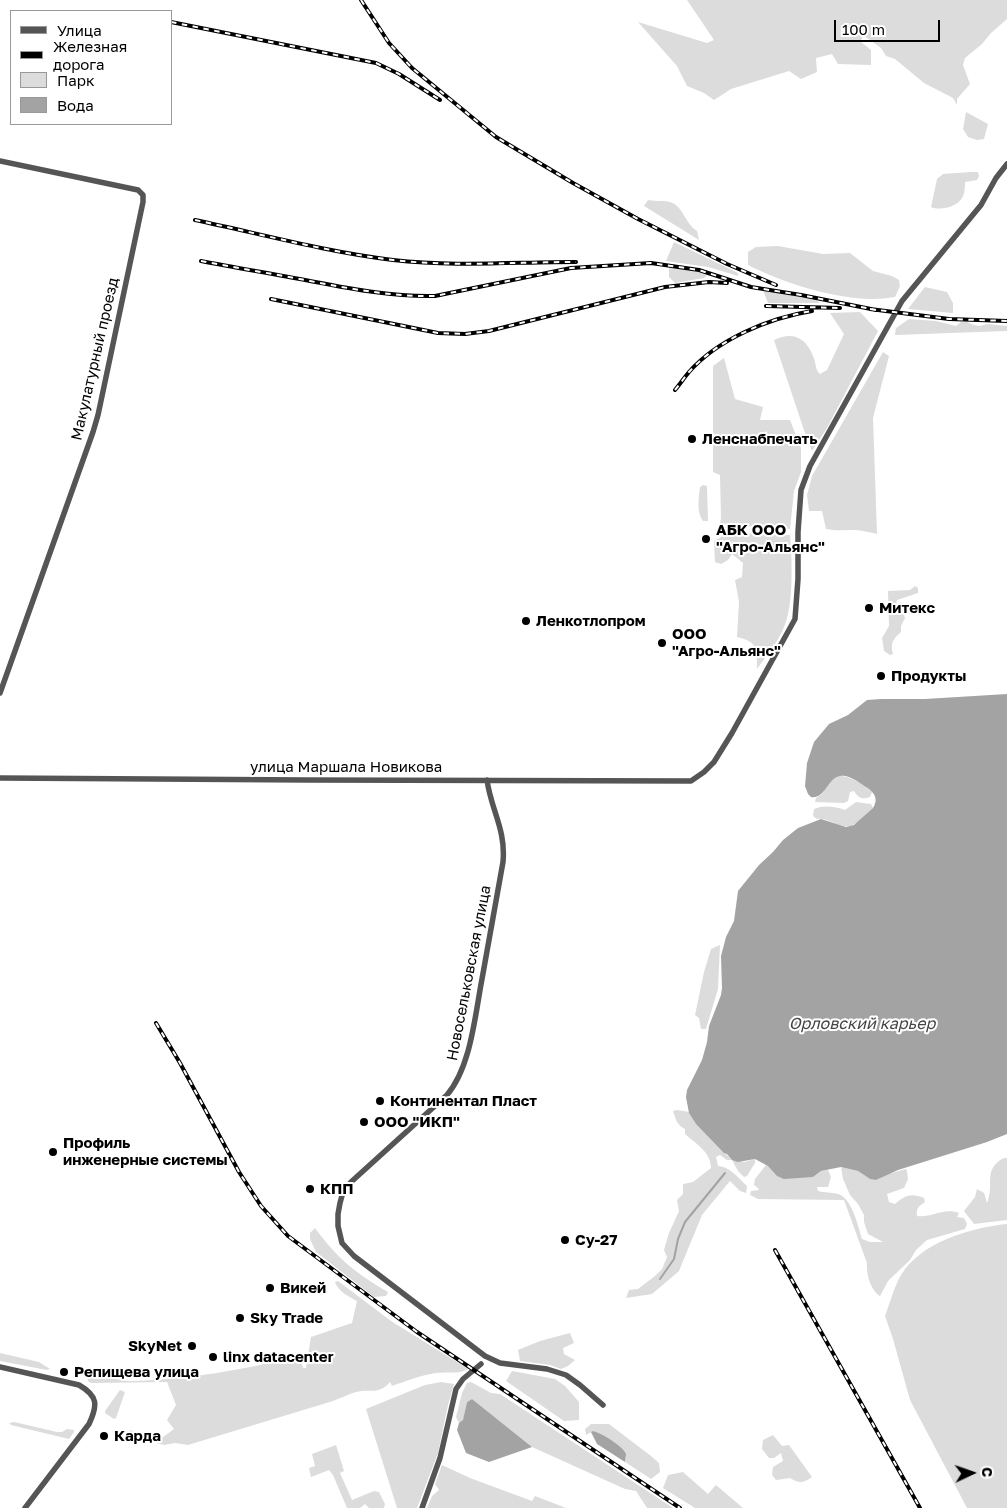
<!DOCTYPE html>
<meta charset="utf-8">
<style>
body{margin:0}
#map{position:relative;width:1007px;height:1508px;overflow:hidden;background:#fff;font-family:"Golos Text",sans-serif}
canvas{display:block}
.legend{position:absolute;left:10px;top:10px;width:162px;height:115px;box-sizing:border-box;background:#fff;border:1px solid #999;margin:0;padding:6px 9px;list-style:none;font-size:15px;color:#000}
.legend li{display:flex;align-items:center;gap:10px;height:25px}
.legend b{width:25px;border:1px solid #999}
.north{position:absolute;left:947px;top:1448px;width:50px;height:50px;-webkit-text-stroke:4px #fff;paint-order:stroke;rotate:87deg;font-size:14px;font-weight:700;line-height:20px;text-align:center;color:#000}
.north::after{content:'';display:block;margin:auto;width:18px;height:22px;background:#000;clip-path:polygon(50% 0,100% 100%,50% 72%,0 100%)}
.scale{position:absolute;left:834px;top:20px;width:106px;height:22px;box-sizing:border-box;border:2px solid #000;border-top:0;padding-left:6px;font-size:15px;line-height:18px;white-space:nowrap;color:#000;-webkit-text-stroke:4px #fff;paint-order:stroke}
</style>
<div id="map">
<canvas width="1007" height="1508"></canvas>
<ul class="legend">
<li><b style="height:6px;background:#555"></b>Улица</li>
<li><b style="height:6px;background:#000"></b>Железная дорога</li>
<li><b style="height:14px;background:#dcdcdc"></b>Парк</li>
<li><b style="height:14px;background:#a3a3a3"></b>Вода</li>
</ul>
<div class="north">С</div>
<div class="scale">100 m</div>
</div>
<script>
const context = document.querySelector('canvas').getContext('2d');
context.lineJoin = 'round';
function paint(path, color) { context.fillStyle = color; context.fill(path, 'evenodd'); }
function stroke(path, color, width, dash) { context.strokeStyle = color; context.lineWidth = width; context.lineCap = dash ? 'butt' : 'round'; context.setLineDash(dash || []); context.stroke(path); }
function write(font, color, halo, rows, align = 'center') {
  context.font = font + ' "Golos Text",sans-serif'; context.lineWidth = 4; context.setLineDash([]); context.textBaseline = 'middle'; context.strokeStyle = halo; context.fillStyle = color; for (const [text, x, y, turn = 0] of rows) {
    context.save(); context.translate(x, y); context.rotate((+turn || 0) * Math.PI / 180); context.textAlign = isNaN(turn) ? turn : align; if (halo) context.strokeText(text, 0, 0); context.fillText(text, 0, 0); context.restore();
  }
}
paint(new Path2D(`
 M687,0H1007V19L991,33L982,44L965,58L963,65L970,84L957,99V105L953,98L924,83L895,59L886,56L881,48L863,35L861,42L871,50V65L838,64L832,54L816,58L817,72L801,79L789,71L731,89L714,100L704,93L687,86L677,66L638,22L707,43L714,40Z
 M966,112L988,124L984,139L977,140L968,137L963,129Z
 M971,172H978L979,176L977,180L965,182C965,186 965,194 962,198C957,207 940,211 931,207L937,179L943,174Z
 M648,200C657,202 669,199 676,205C685,213 687,225 697,231L699,240L644,206Z
 M674,242L738,273V276L708,267L666,261Z
 M778,246L823,254L850,253L873,271L892,276L899,280L900,286L895,297C887,298 879,299 872,299C834,299 781,282 748,265V252L756,247Z
 M669,268L688,269L707,275L704,278L675,283L669,277Z
 M925,287L947,292L953,303V313L908,309Z
 M763,290L816,300L820,303H768Z
 M860,312L878,331L827,428L812,451L805,433L774,340C792,331 806,337 813,356C816,362 815,370 820,374L827,370L844,334L830,313Z
 M909,319L936,321L956,326L961,322H967L974,325L980,326L987,324L1007,326V331L895,335L896,328Z
 M883,352L889,356L873,418L877,534C869,532 860,530 852,530C842,530 836,531 826,529L822,511H809L807,495L812,476Z
 M724,358L735,399L763,407L760,420H790L801,448V472L794,491L790,529L741,526L720,523L721,518L720,475L713,472V366Z
 M703,485L707,486L708,521H703C696,512 699,497 700,487Z
 M728,533L790,535C792,559 794,605 784,627C778,642 767,655 757,669C757,649 758,642 737,637L739,602L735,580L742,577L743,563L732,554L728,560L721,564L715,562L714,541Z
 M915,586L918,588V593L897,600L896,605L902,609L905,618L901,626V632C893,639 890,643 893,654L890,655L884,651L882,638L889,626L888,591L910,590Z
 M839,776C852,776 862,784 872,792L870,797C863,800 858,798 854,791L850,792L848,801L844,803L815,802L816,798L822,794L830,781Z
 M856,802L871,804L873,808C867,813 862,821 855,824C842,832 830,817 817,819L813,816L814,809C823,805 835,806 845,810Z
 M720,945L718,989L706,1029H701L699,1018L695,1015L704,972L711,949Z
 M677,1110L689,1112L696,1124L732,1160L744,1162L755,1159V1163L747,1176L744,1177L738,1171L732,1160H727L720,1155L716,1157L718,1166C731,1167 738,1178 747,1186L746,1193L740,1191L730,1181L702,1215L679,1271L652,1294L626,1298L629,1290L638,1289L655,1276L662,1269L667,1257L664,1250L669,1233L679,1211L677,1200L683,1194V1184L693,1182L711,1168C711,1152 696,1144 685,1134V1129C677,1125 676,1120 673,1111Z
 M1004,1158H1007V1220L974,1224L964,1211L975,1197L977,1189L984,1193L987,1203C995,1185 982,1169 1004,1158Z
 M766,1165L813,1177L821,1171L828,1170L831,1177L828,1187H817L818,1191C824,1193 831,1192 838,1194C852,1198 858,1226 862,1239L870,1242H883L868,1234L864,1222V1215L858,1204L850,1195L843,1179L841,1167L858,1171L870,1179L876,1180L888,1174L906,1169L907,1171L908,1179L904,1188L887,1194L889,1202L895,1204C905,1195 912,1193 924,1198L925,1202C919,1206 916,1208 917,1216C931,1218 945,1207 959,1213L957,1217L964,1218L967,1224L965,1229L927,1240L916,1250L910,1260L888,1281L880,1296C871,1291 866,1274 867,1263L844,1200L758,1199L750,1195L751,1191L759,1190L758,1188L754,1185L755,1179Z
 M1007,1224V1508H967L910,1400L893,1339L885,1316C890,1303 894,1287 901,1275C921,1242 970,1228 1007,1224Z
 M315,1228C337,1258 355,1273 388,1292L386,1296L374,1297L316,1252L310,1239V1233Z
 M338,1281L391,1321L468,1369C458,1375 447,1371 436,1373C421,1375 406,1381 392,1386L390,1382C378,1396 370,1388 356,1392C349,1394 341,1398 333,1401L188,1445L175,1443L164,1445L153,1442L130,1434L129,1432L130,1430L147,1436L152,1432L159,1440L174,1429L167,1420L176,1405L167,1382L91,1383L88,1381V1376C104,1375 119,1381 134,1381C189,1379 242,1370 295,1357L301,1362L303,1368H306L311,1337L352,1323L357,1301C349,1297 338,1291 335,1282Z
 M570,1333L574,1343L563,1348L564,1354L575,1360L568,1366L561,1369L550,1365L520,1361L518,1350L540,1341Z
 M0,1353L39,1362L50,1369L47,1370L0,1361Z
 M512,1371L555,1379L565,1386L579,1402V1420L564,1421L506,1381Z
 M441,1382L454,1384L448,1405L438,1453L417,1508H397L366,1409L425,1385Z
 M471,1382L491,1393L500,1394L673,1508H647L636,1491L625,1489L532,1447L472,1399L467,1402L463,1421L459,1423L456,1417L462,1393L467,1383Z
 M120,1390L125,1392L116,1418L114,1419L105,1413V1411Z
 M14,1422L57,1432H62L67,1429L74,1430V1432L69,1439L11,1425L9,1423Z
 M591,1424H609L651,1456L659,1463L660,1472L651,1479L625,1462L626,1455L593,1431L586,1435L585,1429Z
 M773,1435L782,1446L789,1445L812,1477C803,1483 800,1484 790,1478L776,1480L772,1475L773,1467L783,1461L781,1453L774,1458H769L762,1449L763,1440Z
 M336,1445L344,1471L340,1473L352,1500L374,1491L379,1492L385,1504L384,1508H369L365,1504L360,1508H347L333,1475L329,1470L311,1477L309,1468L315,1466L312,1454Z
 M442,1465L470,1478L532,1501L535,1496L566,1508H427L432,1496L439,1490L435,1484Z
 M683,1472L708,1494L716,1485L743,1508H695L663,1488L668,1475Z`), '#dcdcdc');
paint(new Path2D(`
 M1007,694V1134L987,1142L898,1170L876,1180L870,1179L858,1171L841,1167L821,1171L813,1177L784,1179L777,1176L768,1166L755,1159L738,1162L732,1160L727,1154L724,1153L696,1124L689,1113L686,1097L687,1090L702,1060L707,1042L709,1026L721,995L722,988L721,956L726,937L734,921L738,891L759,865L773,852L783,840L798,828L821,819L846,827L854,825L873,808C876,803 877,798 873,793C869,788 862,785 857,781C827,762 830,800 811,797L808,794L805,786L807,763L814,742L829,724L848,715L867,700L881,699H925Z
 M472,1399L532,1447L489,1462L466,1453L457,1430L459,1423L463,1420L467,1402Z
 M593,1431C601,1433 623,1446 626,1454C626,1456 625,1461 625,1462L597,1444L591,1432Z`), '#a3a3a3');
stroke(new Path2D(`
 M660,1279L674,1259L678,1239L685,1222L725,1173`), '#a3a3a3', 2);
stroke(new Path2D(`
 M0,161L138,190L143,195V202L98,415L93,432L0,693
 M0,778L308,780L691,781L704,772L714,762L732,733L795,619L798,579V532L801,490L810,466L902,301L981,205L996,178L1007,164
 M487,780C491,810 506,829 503,862C496,901 489,940 482,979C475,1015 471,1067 447,1095L351,1182L343,1192L340,1203L338,1214V1226L342,1243L354,1256L485,1356L500,1363L547,1369L566,1375L580,1385L603,1405
 M0,1367L79,1385C98,1396 98,1405 89,1424L25,1508
 M422,1508L440,1458L456,1389L463,1379L481,1364`), '#555', 5.5);
const rail = new Path2D(`
 M361,0L389,43L412,68L496,137L573,183L638,219L727,264L776,285
 M171,22L376,63L399,74L440,100
 M195,220C261,234 327,252 393,260C454,267 515,262 576,262
 M201,261C237,268 274,274 310,281C352,289 393,297 435,296L571,268L651,263L699,270L751,287L801,295L876,310
 M271,299L438,333L465,334L489,331L665,287L709,282L727,283
 M766,306L840,308
 M870,309L949,319L1007,321
 M675,390C680,384 684,378 689,372C718,339 769,318 812,311
 M156,1023L180,1063L239,1172L261,1206L288,1236L417,1332L680,1508
 M775,1250L920,1508`);
stroke(rail, '#000', 4);
stroke(rail, '#fff', 2, [5.5]);
for (const [x, y, r, color] of [
 [692,439,5,"#000"],
 [706,539,5,"#000"],
 [869,608,5,"#000"],
 [526,621,5,"#000"],
 [662,643,5,"#000"],
 [881,676,5,"#000"],
 [380,1101,5,"#000"],
 [364,1122,5,"#000"],
 [53,1152,5,"#000"],
 [310,1189,5,"#000"],
 [565,1240,5,"#000"],
 [270,1288,5,"#000"],
 [240,1318,5,"#000"],
 [192,1346,5,"#000"],
 [213,1357,5,"#000"],
 [64,1372,5,"#000"],
 [104,1436,5,"#000"]
]) { const dot = new Path2D(); dot.arc(x, y, r, 0, 2 * Math.PI); context.fillStyle = color; context.fill(dot); stroke(dot, '#fff', 2); }
write('15px', '#000', '#fff', [
 ["Макулатурный проезд",95,359,-77],
 ["улица Маршала Новикова",346,767],
 ["Новосельковская улица",469,973,-79]
]);
write('bold 15px', '#000', '#fff', [
 ["Ленснабпечать",702,439],
 ["АБК ООО",716,530],
 ["\"Агро-Альянс\"",716,547],
 ["Митекс",879,608],
 ["Ленкотлопром",536,621],
 ["ООО",672,634],
 ["\"Агро-Альянс\"",672,651],
 ["Продукты",891,676],
 ["Континентал Пласт",390,1101],
 ["ООО \"ИКП\"",374,1122],
 ["Профиль",63,1143],
 ["инженерные системы",63,1160],
 ["КПП",320,1189],
 ["Су-27",575,1240],
 ["Викей",280,1288],
 ["Sky Trade",250,1318],
 ["SkyNet",182,1346,"right"],
 ["linx datacenter",223,1357],
 ["Репищева улица",74,1372],
 ["Карда",114,1436]
], 'left');
write('italic 16px', '#444', '#fff', [
 ["Орловский карьер",862,1024]
]);
</script>
